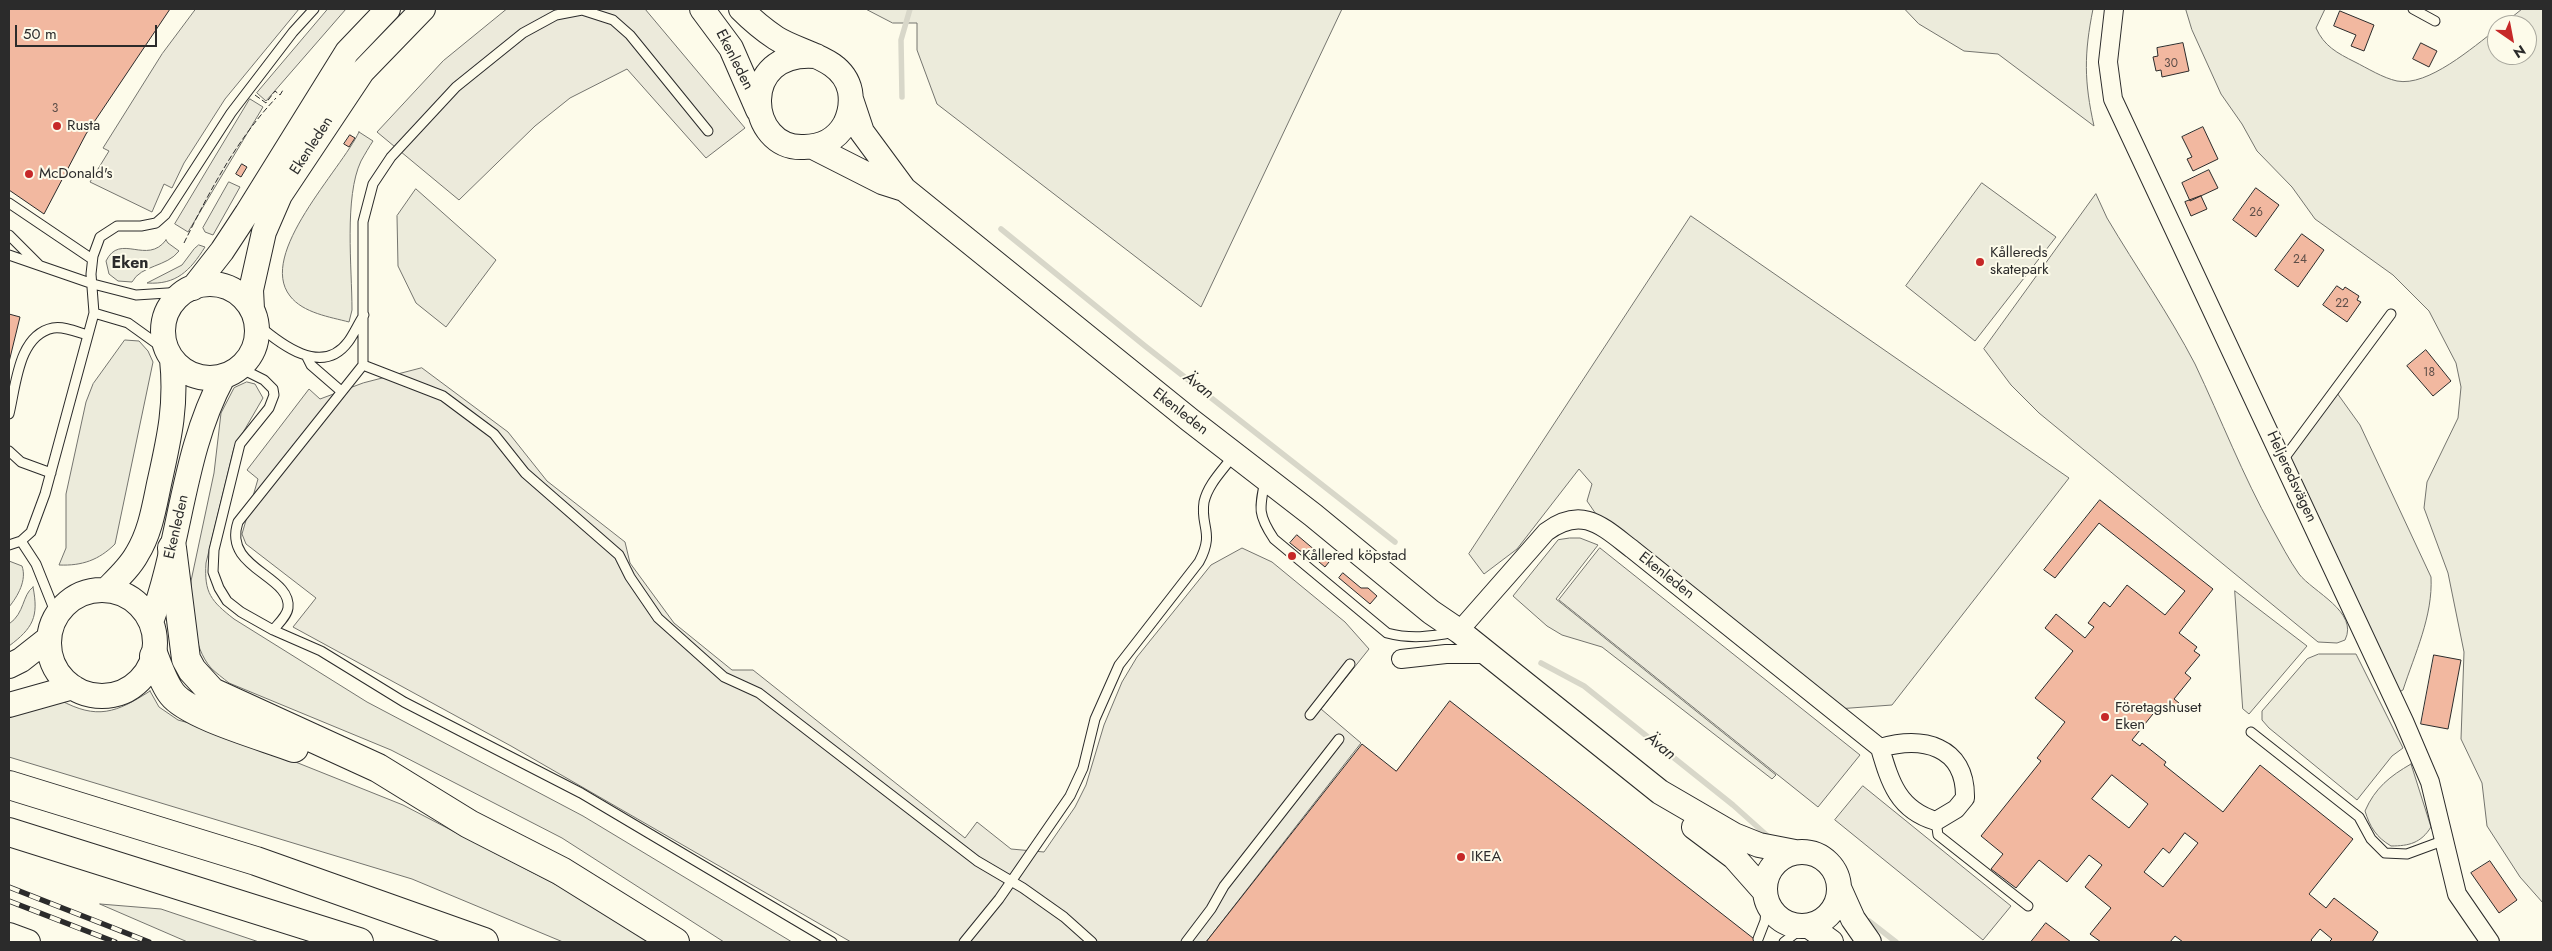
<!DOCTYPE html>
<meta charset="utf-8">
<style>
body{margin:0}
#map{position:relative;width:2552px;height:951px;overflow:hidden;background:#fdfbea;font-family:Jost,sans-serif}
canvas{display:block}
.frame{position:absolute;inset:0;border:10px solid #2b2b2b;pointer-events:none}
.north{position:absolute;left:2487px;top:15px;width:50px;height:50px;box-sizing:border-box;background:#fdfbea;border:1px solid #a9a89e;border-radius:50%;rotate:147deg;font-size:14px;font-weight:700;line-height:20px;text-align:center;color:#2b2b2b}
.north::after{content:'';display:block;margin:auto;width:18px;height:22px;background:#c62828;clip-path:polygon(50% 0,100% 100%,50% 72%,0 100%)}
.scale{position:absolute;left:15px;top:25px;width:142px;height:22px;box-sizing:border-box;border:2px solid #2b2b2b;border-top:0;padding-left:6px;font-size:15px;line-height:18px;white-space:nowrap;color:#2b2b2b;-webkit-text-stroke:4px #fdfbea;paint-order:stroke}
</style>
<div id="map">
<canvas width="2552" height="951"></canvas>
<div class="frame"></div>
<div class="north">N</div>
<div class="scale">50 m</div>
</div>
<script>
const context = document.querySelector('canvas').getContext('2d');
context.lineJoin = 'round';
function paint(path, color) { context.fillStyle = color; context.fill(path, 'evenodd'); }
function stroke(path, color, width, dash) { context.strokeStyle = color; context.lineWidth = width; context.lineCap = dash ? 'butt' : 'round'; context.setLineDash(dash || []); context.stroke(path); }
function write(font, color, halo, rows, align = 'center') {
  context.font = font + ' Jost,sans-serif'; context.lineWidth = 4; context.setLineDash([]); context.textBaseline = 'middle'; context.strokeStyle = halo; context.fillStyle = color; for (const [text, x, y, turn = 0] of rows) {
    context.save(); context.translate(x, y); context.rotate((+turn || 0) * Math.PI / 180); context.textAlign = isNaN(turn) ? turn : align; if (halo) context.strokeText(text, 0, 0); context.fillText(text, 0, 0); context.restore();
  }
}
const green = new Path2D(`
 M866,9H1342L1201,307L937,104L917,50V23H893Z
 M1905,9H2093C2084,54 2084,81 2094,126L1998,54L1964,51L1919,24Z
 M2186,9H2325L2316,28C2324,46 2337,53 2355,62C2367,68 2383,78 2397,81C2428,87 2473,47 2497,29V55H2527V25H2502L2522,9H2543V903L2520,877L2487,826L2482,783L2461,739L2464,652L2448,573L2424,508L2427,482L2458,418L2461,387L2456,363L2429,311L2393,275L2315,219L2292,187L2257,151L2242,124L2221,94L2192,30Z
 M359,132L373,141C369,147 365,154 361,161C344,197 352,268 352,310L349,322C330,317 303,313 290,296C257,254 341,170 359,132Z
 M229,182L240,187L213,235L205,232L203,228Z
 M1982,183L2056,237L1975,341L1906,286Z
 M416,189L496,260L446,327L416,303L398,266L397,216Z
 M2096,194L2107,218C2136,267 2169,314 2195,364C2221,419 2243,476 2272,528C2281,544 2289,560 2299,574C2313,592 2359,612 2345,640L2337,643L2318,642L2039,413L2011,385L1984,349Z
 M1691,216L2069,478L1892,705L1837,709L1598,517L1587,501L1592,484L1579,469L1517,549L1484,574L1469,554Z
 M166,240L168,243L179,251C167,267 141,265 132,282L118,281L109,274L106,261C120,232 147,266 166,240Z
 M199,245L205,247C190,271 176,285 147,283L182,265L194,249Z
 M125,340L139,341L148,351L153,362L115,544C99,560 82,566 59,565L66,548V494L86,402L93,384Z
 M247,382L255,384L263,398L234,448L206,563C204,593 211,601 234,619L367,702L583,816L792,942H724L562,838L391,750L229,683C223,678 216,673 211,668C192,646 191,608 191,581L214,473L221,413L234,388Z
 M2337,393L2360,425L2431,577C2433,616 2415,653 2403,690L2397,693L2288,456Z
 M1570,538H1580L1598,545L1556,599L1776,775L1772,779L1602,647L1562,635L1547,626L1513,596L1558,540Z
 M9,561L22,566C27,580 18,596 9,607Z
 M33,587C39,617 33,628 9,646V624C25,613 22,595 33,587Z
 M2235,591L2307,646L2249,714L2243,709Z
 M2319,654H2356L2403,748L2392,756L2357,800L2269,728L2262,720V711L2307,659Z
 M150,691L159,707L178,720L218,731L403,805L572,893L654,942H563L412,879L9,757V715L60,700C97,720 116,713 150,691Z
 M2411,764L2431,827C2421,843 2409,846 2391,846C2376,837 2370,827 2365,811C2375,788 2390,776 2411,764Z
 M100,904L161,909L259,942H188Z`);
paint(green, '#ecebdb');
stroke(green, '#74746e', 1);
const parking = new Path2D(`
 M196,9H299L225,99L184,163L172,188L164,184L152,212L90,182L109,151L103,148L162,54Z
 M328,9H346L266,101L257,93Z
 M507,9H645L745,128L706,158L627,69L570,98L535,126L459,200L377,132L443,61Z
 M250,99L263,107L188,232L175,224Z
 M422,368L508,432L547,481L625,542L630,563L674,623L732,670H753L965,838L977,822L1011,849L1044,852L1075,807L1086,785L1104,725L1122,682L1137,657L1211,565L1242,548L1272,562L1345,622L1369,649L1321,709L1361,743L1206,942H851L511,746L293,627L316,598L246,544L242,534L258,479L247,470L309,389L320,399L363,383Z
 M1600,548L1860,755L1818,807L1559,600Z
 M1863,786L2011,906L1983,940L1835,820Z`);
paint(parking, '#eceadb');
stroke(parking, '#74746e', 1);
stroke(new Path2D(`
 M902,97L901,40L910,9
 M1001,229L1145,346L1395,542
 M1541,663L1584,686L1733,805L1771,839
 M1869,921L1896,942`), '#d8d7c9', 5.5);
const building = new Path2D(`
 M9,9H170L86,134L44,214L9,190Z
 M2340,11L2374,25L2364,51L2351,46L2356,35L2334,26Z
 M2183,43L2189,71L2162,77L2161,70L2156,71L2153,57L2158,56L2157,48Z
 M2421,43L2437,51L2429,67L2413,59Z
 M2203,127L2218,159L2193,171L2187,159L2192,157L2182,137Z
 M350,135L355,138L349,147L344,144Z
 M242,164L247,167L241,177L236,174Z
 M2209,170L2218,188L2190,201L2182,183Z
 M2256,188L2279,205L2256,237L2233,220Z
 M2201,196L2207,209L2191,216L2185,202Z
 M2302,234L2324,250L2298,287L2275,270Z
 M2337,286L2343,290L2345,287L2359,296L2357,300L2361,302L2347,322L2323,305Z
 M9,314L20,317L9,362Z
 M2426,350L2451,381L2433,396L2407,366Z
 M2100,500L2213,589L2179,633L2197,647L2194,651L2200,655L2185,673L2191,678L2174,699L2179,703L2172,713L2161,704L2132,740L2140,746L2142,743L2166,762L2164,765L2223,812L2260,765L2353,839L2309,894L2326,908L2334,898L2378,932L2372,942H2329L2332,939L2320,929L2311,940L2313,942H2183L2175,936L2170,942H2101L2090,934L2111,908L2085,887L2102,865L2089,855L2067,882L2039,860L2016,888L1991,869L2003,854L1981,836L2041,761L2037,758L2065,722L2035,698L2073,651L2045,628L2056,614L2085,638L2094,627L2088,623L2104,602L2110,607L2127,585L2165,615L2185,591L2099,523L2055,578L2044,570ZM2112,775L2148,804L2129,828L2092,799ZM2185,833L2198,843L2163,887L2144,872L2163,848L2169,853Z
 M1297,535L1329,562L1325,567L1307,552L1300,551L1290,543Z
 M1343,573L1361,588H1368L1377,596L1370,604L1339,578Z
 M2434,655L2461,660L2448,729L2421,724Z
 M1450,701L1758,942H1206L1362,744L1396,771Z
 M2490,861L2517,900L2499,913L2471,873Z
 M2046,923L2071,942H2031Z`);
paint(building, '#f2b8a0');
stroke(building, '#2b2b2b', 1);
const lane = new Path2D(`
 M2413,9L2435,21
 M9,203L92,259
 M9,235L39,265
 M9,255L93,284L136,295L183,292
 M94,313L128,323L167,351
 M257,324C280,344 322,377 348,342C354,334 358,324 364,315
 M307,357L311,365L341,391
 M363,365L443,396L494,434L525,473L619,555L630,577L658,618L724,677L759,693L977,861L1023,888L1064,917L1092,942
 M240,368L264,380L273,389L274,395L269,408L240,444L214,550L213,572L219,588L227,601L241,612L273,630L321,651L404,702L581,793L832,942
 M9,414C16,386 18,335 53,328C64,326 77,332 87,335
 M9,451L21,462L51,473
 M2283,460L2391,314
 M1265,481C1259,509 1258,515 1274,539L1387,633C1410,639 1430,637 1454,632
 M21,541L36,564L56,614
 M9,545L21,541L31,532L45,494L94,313L91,274L93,256L100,237L117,226H141L156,223L165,215L231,113L293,32L314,9
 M273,630C278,624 287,616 288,608C292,575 222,569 238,522L363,365V222L373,184L391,157L456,87L523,33L556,15L582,10L613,20L630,35L708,131
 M1310,715L1350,664
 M2251,732L2359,817L2371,839L2385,853L2407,854L2445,840
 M1936,821L1938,835L2028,906
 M1758,939L1765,921L1767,900
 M964,942L999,899L1070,796L1083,768L1095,719L1119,665L1199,562C1215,532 1200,527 1204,502C1208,484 1223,470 1233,456
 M1186,942L1211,909L1224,886L1339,739
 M1784,942L1805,926`);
const street = new Path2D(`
 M2114,9L2108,62L2113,99L2404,721L2430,782L2457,894L2490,942
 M1459,631L1546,532C1582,505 1602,526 1632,549L1880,748C1890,782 1898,810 1936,821L1956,809L1965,798C1966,745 1922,736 1880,748
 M1401,659L1446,654H1487`);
const secondary = new Path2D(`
 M702,9L731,48L758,110
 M741,9C751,19 764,30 776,38C801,54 843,57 850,91C852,103 850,114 845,124C836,140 820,147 804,147C746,150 738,49 816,56
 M851,99L862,132L904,189L1190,420L1313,515L1431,612L1459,631L1660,792L1734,835L1759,845L1795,852
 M813,147L882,182L904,189
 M163 331a47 47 0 1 1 94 0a47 47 0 1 1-94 0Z
 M193,288L222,251L247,213L347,52L388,9
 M252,309L251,290L264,232L280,195L362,72L423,9
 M107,589C118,578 130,567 137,554C150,533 154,508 159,484C169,439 177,406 172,359
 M49 643a53 53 0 1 1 106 0a53 53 0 1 1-106 0Z
 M151,622C181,542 182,453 223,377
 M9,666L21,660L49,638
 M9,705L73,687
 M1694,827L1734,857L1765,892
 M1765 889a37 37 0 1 1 74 0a37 37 0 1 1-74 0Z
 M1840,890L1853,919L1869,942
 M1809,926L1831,942
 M9,935L28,942`);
const highway = new Path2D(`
 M172,548L186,659L192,670L212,692L378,768L469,824L561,871L675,942
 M154,656C159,669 164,684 172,694C189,716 266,737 294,748
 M9,785L256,861L484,942
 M9,832L359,942`);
stroke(lane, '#2b2b2b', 11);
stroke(street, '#2b2b2b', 20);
stroke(secondary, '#2b2b2b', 26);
stroke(highway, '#2b2b2b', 30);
stroke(lane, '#fdfbea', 9);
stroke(street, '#fdfbea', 18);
stroke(secondary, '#fdfbea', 24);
stroke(highway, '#fdfbea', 28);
const rail = new Path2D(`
 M9,887L149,942
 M9,901L115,942`);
stroke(rail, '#2b2b2b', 5.5);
stroke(rail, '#fdfbea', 4, [11]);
stroke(new Path2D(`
 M255,95L266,103L275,91L280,95L283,90
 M184,243C209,192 237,139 276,98`), '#2b2b2b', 1, [6, 2.5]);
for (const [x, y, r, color] of [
 [57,126,5,"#c62828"],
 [29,174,5,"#c62828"],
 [1980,262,5,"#c62828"],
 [1292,556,5,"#c62828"],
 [2105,717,5,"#c62828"],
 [1461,857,5,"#c62828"]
]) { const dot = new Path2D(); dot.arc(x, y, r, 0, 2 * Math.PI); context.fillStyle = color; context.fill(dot); stroke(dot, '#fdfbea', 2); }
write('12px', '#5d4e48', null, [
 ["30",2171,64],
 ["3",55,109],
 ["26",2256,213],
 ["24",2300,260],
 ["22",2342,304],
 ["18",2429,373]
]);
write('15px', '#2b2b2b', '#fdfbea', [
 ["Ekenleden",734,60,63],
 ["Ekenleden",312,146,-57],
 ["Ekenleden",1180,412,38],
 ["Heljeredsvägen",2291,477,65],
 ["Ekenleden",177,527,-77],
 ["Ekenleden",1666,576,38]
]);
write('15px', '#2b2b2b', '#fdfbea', [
 ["Rusta",67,126],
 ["McDonald's",39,174],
 ["Kållereds",1990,253],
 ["skatepark",1990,270],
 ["Kållered köpstad",1302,556],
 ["Företagshuset",2115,708],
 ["Eken",2115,725],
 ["IKEA",1471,857]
], 'left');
write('bold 16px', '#2b2b2b', '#fdfbea', [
 ["Eken",130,264]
]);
write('italic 16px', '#2b2b2b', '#fdfbea', [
 ["Ävan",1198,386,38],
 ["Ävan",1660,747,39]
]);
</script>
